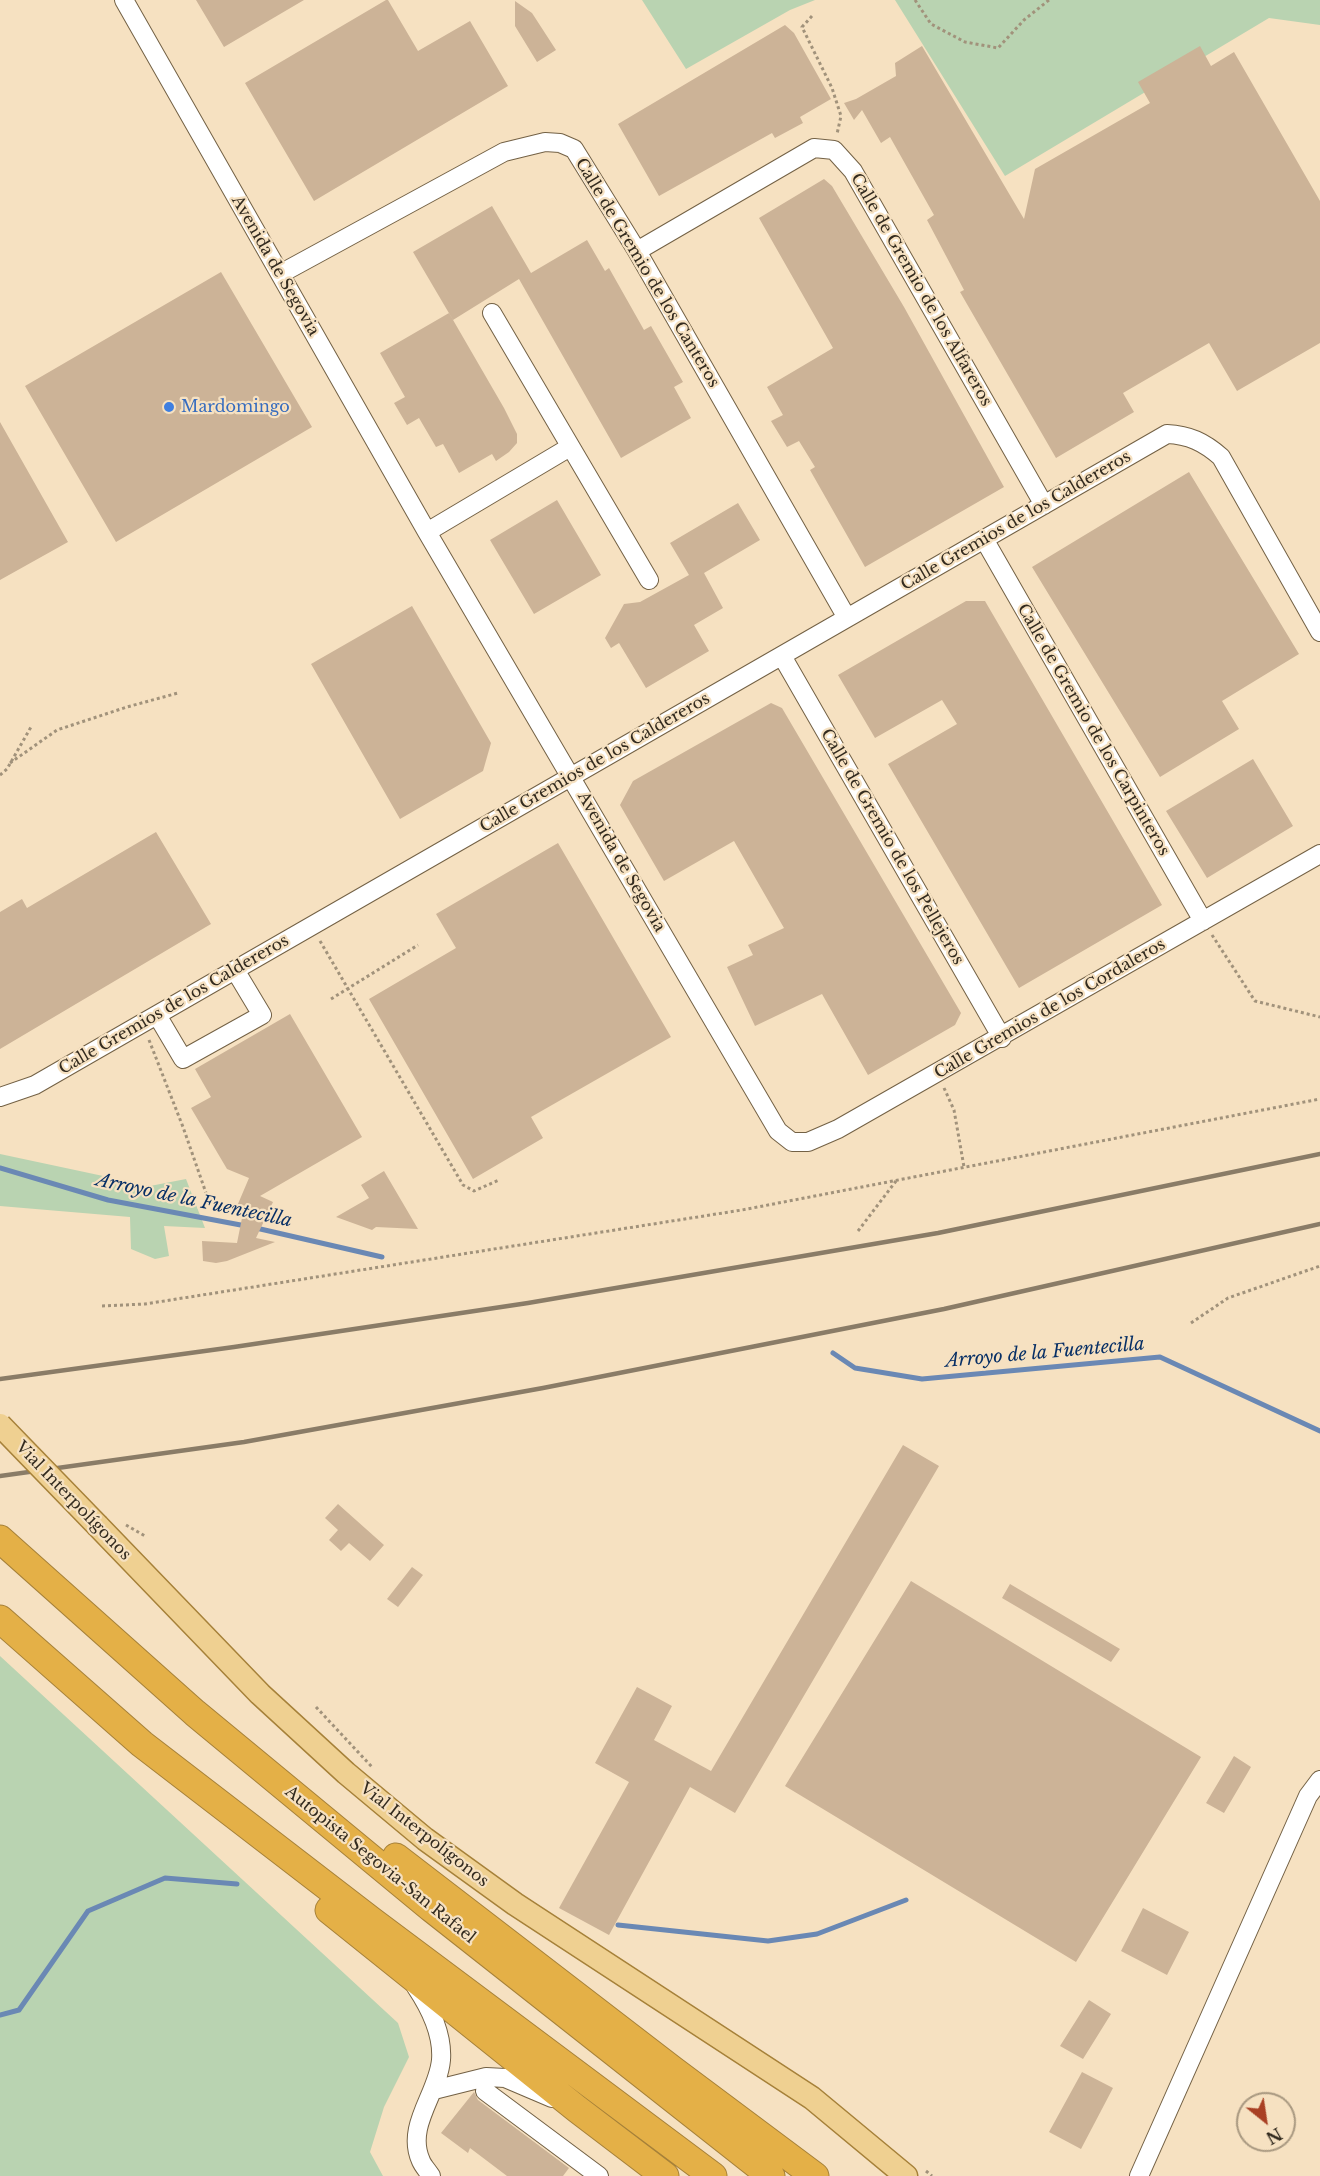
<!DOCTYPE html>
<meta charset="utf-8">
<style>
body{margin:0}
#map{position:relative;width:1320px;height:2176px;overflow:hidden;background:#f6e1c1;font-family:"Libre Baskerville",serif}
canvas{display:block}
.north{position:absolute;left:1236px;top:2092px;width:60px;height:60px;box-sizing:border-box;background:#f6e1c1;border:2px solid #a89880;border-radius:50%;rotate:150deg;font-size:16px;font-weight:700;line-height:24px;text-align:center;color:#332b1f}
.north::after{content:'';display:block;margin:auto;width:21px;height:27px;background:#a94024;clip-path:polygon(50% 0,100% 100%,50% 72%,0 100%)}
</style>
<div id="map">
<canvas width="1320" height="2176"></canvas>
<div class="north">N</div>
</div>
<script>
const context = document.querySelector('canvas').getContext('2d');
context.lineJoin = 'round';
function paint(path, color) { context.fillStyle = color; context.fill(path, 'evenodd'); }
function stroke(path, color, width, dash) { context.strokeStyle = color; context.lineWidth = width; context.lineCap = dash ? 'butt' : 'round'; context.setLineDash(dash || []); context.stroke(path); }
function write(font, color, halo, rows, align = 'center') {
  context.font = font + ' "Libre Baskerville",serif'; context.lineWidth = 4.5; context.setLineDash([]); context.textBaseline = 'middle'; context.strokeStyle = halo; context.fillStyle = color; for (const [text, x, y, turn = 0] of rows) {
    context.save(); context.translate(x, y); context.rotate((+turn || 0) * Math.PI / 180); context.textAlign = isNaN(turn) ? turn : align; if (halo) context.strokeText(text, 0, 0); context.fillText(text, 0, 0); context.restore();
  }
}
paint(new Path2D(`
 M642,0H815L790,10L686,69Z
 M895,0H1320V25L1269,18L1005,176Z
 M0,1154L150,1186L186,1179L205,1228L164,1226L169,1256L155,1259L131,1249L130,1217L0,1206Z
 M0,1656L398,2023L409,2057L384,2107L370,2152L383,2176H0Z`), '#b9d3b1');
stroke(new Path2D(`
 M0,1168L108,1200L246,1226
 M256,1228L382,1257
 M833,1353L855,1368L922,1379L1160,1357L1320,1431
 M618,1925L768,1941L817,1934L906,1900
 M0,2015L19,2010L88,1911L165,1878L237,1884`), '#6a88b4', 5);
paint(new Path2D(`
 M196,0H304L224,47Z
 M386,0H388L418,51L470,21L508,86L314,201L245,83Z
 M515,1L532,13L556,50L537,62L515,26Z
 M785,25L794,33L831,99L800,117L803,123L775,138L772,133L659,196L618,124Z
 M922,46L1024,219L1035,169L1150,103L1138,82L1200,46L1211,66L1234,52L1320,201V343L1237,391L1209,343L1123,393L1134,412L1056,458L960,292L964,290L927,220L934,215L890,137L881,143L862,110L854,120L844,103L856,99L896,76L895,63Z
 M824,179L832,186L904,307L1004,487L865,567L810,470L815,467L799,441L787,447L771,421L783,415L767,387L833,348L759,218Z
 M492,206L531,273L587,240L605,271L609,268L644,330L651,326L683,382L674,387L691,418L621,458L519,279L453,320L413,252Z
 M221,272L312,427L116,542L25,386Z
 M449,313L504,408L517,434V443L509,452L496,461L492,454L459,473L443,444L436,447L419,418L407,425L394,403L405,397L380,353Z
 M0,422L68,542L0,580Z
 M1189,472L1299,654L1222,701L1239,729L1160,777L1032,567Z
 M557,500L601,575L534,614L490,540Z
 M738,503L760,540L704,573L723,608L694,625L709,651L646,688L619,643L611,648L605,638L624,604L640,602L689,575L670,543Z
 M966,601H985L1162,905L1019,988L888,764L957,724L942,700L875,738L838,675Z
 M412,606L491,743L483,771L400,819L311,664Z
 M771,703L782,708L961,1013L955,1025L868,1075L822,994L755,1026L727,967L753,955L748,945L784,928L734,841L664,881L620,805L633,781Z
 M1253,759L1293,826L1207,878L1166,811Z
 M156,832L211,924L0,1049V912L22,899L27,908Z
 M558,843L671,1037L531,1117L543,1138L473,1179L369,999L456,948L436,914Z
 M290,1014L362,1137L260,1196L273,1202L256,1238L275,1242L227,1261L216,1263L203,1261L202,1241L237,1243L244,1208L242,1207L235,1211L249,1178L227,1169L191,1108L211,1097L195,1069Z
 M384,1171L418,1229L376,1227L372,1230L336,1217L369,1198L361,1185Z
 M903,1445L939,1466L735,1813L690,1787L609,1935L559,1908L629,1782L595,1763L637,1687L672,1706L654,1740L711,1771Z
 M338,1504L384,1545L370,1561L349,1543L341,1551L329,1540L338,1530L325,1518Z
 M412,1567L423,1575L398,1607L387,1599Z
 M911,1581L1201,1757L1076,1962L785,1786Z
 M1010,1584L1120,1649L1111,1662L1002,1598Z
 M1234,1756L1251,1767L1224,1813L1206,1803Z
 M1143,1908L1189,1932L1167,1975L1121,1951Z
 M1089,2000L1111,2014L1083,2059L1060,2046Z
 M1082,2072L1113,2088L1081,2149L1049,2132Z
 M474,2092L478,2100L569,2168L563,2176H507L470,2148L468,2153L441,2133Z`), '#ccb397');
const minor = new Path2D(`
 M124,0L427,532L778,1131L792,1142H808L838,1129L1320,854
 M637,251L814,148L834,150L853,171L1044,505
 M280,274L504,152L545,142L560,143L574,149L637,251L847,618
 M492,313L649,580
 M427,532L570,447
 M984,539L1203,921
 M782,656L1002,1038
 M157,1015L183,1059L262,1015L235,970
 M0,1097L35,1085L1167,434C1189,435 1204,442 1221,457L1320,632
 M416,1987C430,2008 443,2034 441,2060C438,2094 405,2126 421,2161C423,2166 428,2171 431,2176
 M434,2090L486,2077L505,2078L552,2098
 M485,2091L599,2176
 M1139,2176L1308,1796L1320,1780`);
const major = new Path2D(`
 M98,1526L260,1694L346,1773L425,1839L515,1904L812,2098L906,2176`);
const highway = new Path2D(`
 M0,1539L195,1713L431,1908L771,2176
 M0,1619L142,1744L372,1921L713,2176
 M396,1857L673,2070L815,2176
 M329,1910L577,2109L665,2176`);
stroke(minor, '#736145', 20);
stroke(major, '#a68139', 25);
stroke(highway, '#a68139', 29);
stroke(new Path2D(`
 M915,0L931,24L965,42L998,48L1024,20L1049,0
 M812,16L802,27L832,88L841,116L837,134
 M10,763L57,730L127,707L178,693
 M0,775L7,769L31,727
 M1212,935L1255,1001L1320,1017
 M320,941L463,1185L474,1191L499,1180
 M331,999L418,945
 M149,1040L183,1127L206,1193
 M944,1088L954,1110L964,1167
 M858,1231L896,1181
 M102,1306L145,1304L742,1210L1320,1099
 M1191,1323L1228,1298L1320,1266
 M126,1525L145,1536
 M316,1707L372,1767
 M926,2171L932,2176`), '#a1927b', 3, [3, 3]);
stroke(minor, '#fff', 18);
stroke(major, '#efd091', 22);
stroke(highway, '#e4b047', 27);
stroke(new Path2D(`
 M0,1379L234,1347L528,1303L938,1233L1320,1154
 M0,1476L244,1442L543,1388L944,1309L1320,1224`), '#8a7c67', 4.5);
const majorBridge = new Path2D(`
 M0,1425L98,1526`);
stroke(majorBridge, '#a68139', 25, []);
stroke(majorBridge, '#efd091', 22);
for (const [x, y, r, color] of [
 [169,407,6,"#3f7fe0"]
]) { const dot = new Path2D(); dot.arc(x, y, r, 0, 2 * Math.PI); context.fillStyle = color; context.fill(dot); stroke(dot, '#f6e1c1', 2); }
write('16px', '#332b1f', '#f6e1c1', [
 ["Avenida de Segovia",275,266,60],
 ["Calle de Gremio de los Canteros",647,273,59],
 ["Calle de Gremio de los Alfareros",921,290,60],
 ["Calle Gremios de los Caldereros",1016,521,-30],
 ["Calle de Gremio de los Carpinteros",1093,730,60],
 ["Calle Gremios de los Caldereros",595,763,-30],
 ["Calle de Gremio de los Pellejeros",892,847,60],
 ["Avenida de Segovia",621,862,60],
 ["Calle Gremios de los Caldereros",174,1005,-30],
 ["Calle Gremios de los Cordaleros",1050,1009,-30],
 ["Vial Interpolígonos",73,1501,46],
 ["Vial Interpolígonos",424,1835,38],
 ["Autopista Segovia-San Rafael",380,1865,39]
]);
write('16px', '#366cbe', '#f6e1c1', [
 ["Mardomingo",181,407]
], 'left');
write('italic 18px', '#072f65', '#f6e1c1', [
 ["Arroyo de la Fuentecilla",194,1201,12],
 ["Arroyo de la Fuentecilla",1045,1353,-5]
]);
</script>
